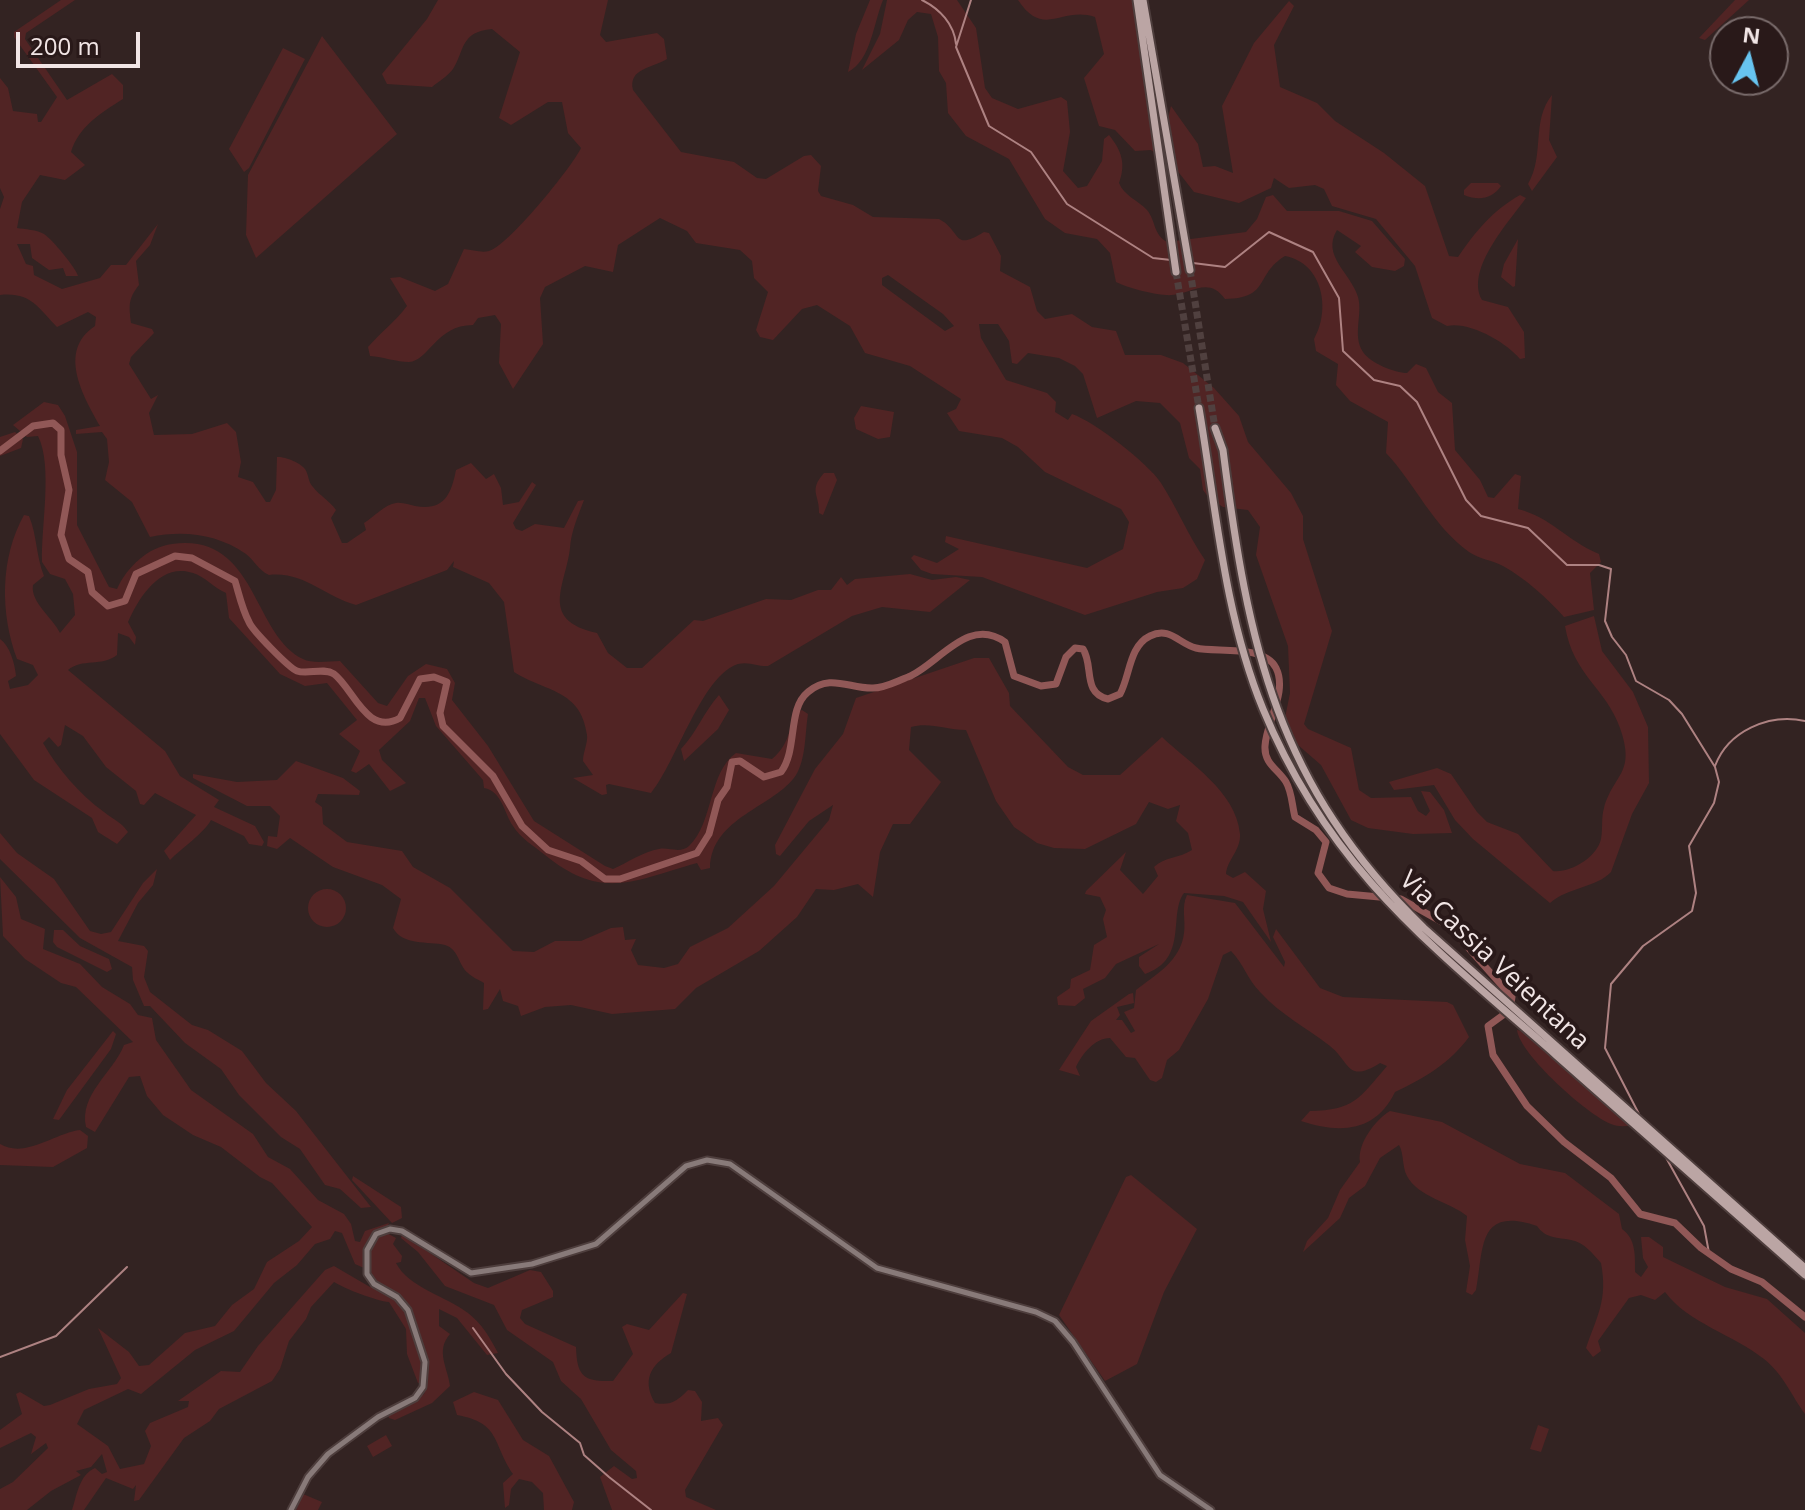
<!DOCTYPE html>
<style>
body{margin:0}
#map{position:relative;width:1805px;height:1510px;overflow:hidden;background:#332322;font-family:"Open Sans",sans-serif}
canvas{display:block}
.north{position:absolute;left:1709px;top:16px;width:80px;height:80px;box-sizing:border-box;background:#291919;border:2px solid #796b6b;border-radius:50%;rotate:7deg;font-size:22px;font-weight:700;line-height:32px;text-align:center;color:#f1e5e5}
.north::after{content:'';display:block;margin:auto;width:28px;height:36px;background:#67c4f0;clip-path:polygon(50% 0,100% 100%,50% 72%,0 100%)}
.scale{position:absolute;left:16px;top:32px;width:124px;height:36px;box-sizing:border-box;border:4px solid #f1e5e5;border-top:0;padding-left:10px;font-size:24px;line-height:28px;white-space:nowrap;color:#f1e5e5;-webkit-text-stroke:6px #291919;paint-order:stroke}
</style>
<div id="map">
<canvas width="1805" height="1510"></canvas>
<div class="north">N</div>
<div class="scale">200 m</div>
</div>
<script>
const context = document.querySelector('canvas').getContext('2d');
context.lineJoin = 'round';
function paint(path, color) { context.fillStyle = color; context.fill(path, 'evenodd'); }
function stroke(path, color, width, dash) { context.strokeStyle = color; context.lineWidth = width; context.lineCap = dash ? 'butt' : 'round'; context.setLineDash(dash || []); context.stroke(path); }
function write(font, color, halo, rows, align = 'center') {
  context.font = font + ' "Open Sans",sans-serif'; context.lineWidth = 8; context.setLineDash([]); context.textBaseline = 'middle'; context.strokeStyle = halo; context.fillStyle = color; for (const [text, x, y, turn = 0] of rows) {
    context.save(); context.translate(x, y); context.rotate((+turn || 0) * Math.PI / 180); context.textAlign = isNaN(turn) ? turn : align; if (halo) context.strokeText(text, 0, 0); context.fillText(text, 0, 0); context.restore();
  }
}
paint(new Path2D(`
 M61,0H75L26,33L25,39L67,100L112,74L123,85V99C101,113 79,126 71,152L85,165L65,180L40,175L22,202L17,228C24,229 38,230 44,234C52,239 76,268 78,276H66L63,268L49,270L32,258L30,244H17L26,264L33,266L34,275L62,289L100,278L111,265H126L158,224L150,245L136,261L139,285C128,299 129,305 131,323L152,329L154,333L131,357L129,364L151,399L158,395L149,413L154,435L192,434L227,423L236,432L241,462L238,477L253,482L266,502H270L276,490L277,457C284,456 301,463 305,469C309,475 308,482 313,487C320,496 330,501 336,510L331,518L342,543H347L366,530L364,523C374,517 385,504 396,503C403,502 409,505 415,506C444,511 451,495 456,470L471,463L486,479L494,474L501,488L503,505L519,502L532,482L536,485L513,523L516,529L522,531L535,524L564,528L578,501L584,500C578,516 571,532 570,548C566,585 538,620 597,633L608,653L627,668H642L694,620L703,621L766,599L791,600L818,590H831L841,577L847,585L855,579L910,574L932,580L956,577L970,580L930,612L882,607L852,616L768,666C758,667 750,661 738,664C702,675 677,761 651,793L609,784L606,785L607,794L602,795L573,778L593,775L583,761C583,752 588,743 587,735C581,689 545,692 514,672L504,602L489,583L453,567L454,561L447,570L356,605C325,597 304,571 269,575C258,570 255,561 246,554C217,534 184,530 150,537L132,502L105,480L109,462L107,439L102,432L76,434V430L100,426C83,396 57,351 95,326L96,317L88,312L57,327C37,307 31,292 0,295V209L4,197L0,188V78L8,88L13,111L37,114L38,122H41L57,97L14,37V32Z
 M438,0H608L600,35L606,42L657,33L664,39L667,59C653,68 628,68 633,90L681,152L734,162L757,178L766,179L804,156L811,155L821,166L818,191L821,196L853,205L873,217L939,219C962,231 952,252 984,232L989,233L1001,256L1000,271L1030,287L1037,311L1045,319L1072,314L1092,327L1116,331L1125,355H1161L1183,363L1214,388L1239,416L1248,442L1291,493L1303,516V539L1332,631L1304,724L1308,729L1351,748L1359,790L1371,798L1411,797L1418,811L1426,816L1430,811L1421,791L1430,792L1444,810L1452,833L1413,834L1368,828L1351,820L1321,765L1298,745L1285,718L1290,693L1288,646L1256,555L1260,527L1248,510L1223,507L1209,498L1203,490L1200,469L1189,458L1180,423L1160,403L1136,401L1097,418L1083,374L1075,366L1059,358L1028,353L1017,364L1012,363L1009,341L998,324H979L981,338L1006,380L1047,393L1056,402L1055,412L1068,420L1072,414C1095,422 1148,463 1161,483C1177,508 1188,535 1205,560L1197,579L1183,588L1157,592L1085,615L982,577L932,574L921,570L911,558L914,555L937,563L959,549L945,542L946,536L1087,568L1123,549L1129,522L1121,509L1045,472L1018,447L1002,438L959,431L947,413L956,409L961,399L910,366L865,353L850,326L817,305L802,309L773,340L760,337L756,330L768,292L754,278L752,261L740,250L696,243L687,231L660,218L618,245L613,272L585,266L545,287L540,298L543,344L513,389L499,363L501,324L495,315L478,318L473,325C436,325 429,361 409,362C397,362 383,357 370,356L368,347C380,333 395,322 407,306L390,278L400,277L435,291L448,284L464,249C472,250 482,253 489,251C508,246 572,167 581,148L568,133L562,102H548L511,125L499,118L520,52L492,29C460,32 465,50 453,69C448,76 438,82 432,87L387,84L382,74L427,19ZM888,275L943,314L954,326L945,331L882,285V278Z
 M870,0H883C874,21 871,61 848,72L856,34Z
 M887,0H957L976,28L985,88L992,98L1018,109L1061,97L1067,101L1070,132L1063,171L1078,188L1087,186L1102,161L1104,139L1109,135C1122,151 1126,164 1119,183C1124,196 1138,200 1147,210C1156,221 1153,234 1167,242L1246,232L1257,219L1266,197L1273,195L1287,211H1339L1372,221L1405,259L1404,266L1395,271L1372,267L1355,252L1361,246L1337,230C1321,256 1351,273 1358,297C1363,315 1352,335 1363,352C1370,363 1395,373 1407,373L1416,364L1426,368L1438,392L1452,403L1455,450L1480,480L1488,497L1494,498L1515,474L1521,476L1518,509C1552,518 1566,540 1599,554L1601,562L1590,573L1594,610L1564,617C1546,597 1526,579 1503,566C1492,560 1479,559 1469,552C1432,525 1416,485 1386,453L1388,422L1350,401L1336,385L1338,364L1316,351L1314,339C1331,310 1323,263 1285,256C1254,275 1271,298 1225,299C1207,274 1189,297 1166,295C1152,294 1128,288 1116,282L1110,253L1097,239L1065,233L1045,219L1009,159L966,136L948,113L946,83L939,71L938,37L931,14L917,12L908,20L899,40L862,70L880,34Z
 M1018,0H1134L1155,123L1168,118L1171,106L1198,144L1203,167L1215,166L1233,173L1222,106L1254,43L1289,1L1294,6L1274,45L1280,87L1317,103L1335,121L1384,153L1425,186L1449,256L1458,257C1476,231 1492,211 1520,195L1526,198C1509,222 1465,269 1482,300L1508,307L1524,332L1525,358L1520,359C1506,342 1469,321 1447,326L1432,318L1415,266L1376,219L1332,206L1324,189L1315,185L1289,188L1274,178L1271,188L1239,203L1194,192L1176,169L1151,150L1135,151L1115,130L1099,126L1084,78L1104,54L1095,17C1061,6 1044,39 1018,0Z
 M1735,0H1749L1705,40L1699,38Z
 M322,36L397,134L256,258L246,235L248,175Z
 M283,48L305,59L249,168L244,172L229,149Z
 M1552,95L1549,140L1557,157L1532,191L1528,184C1545,155 1531,121 1552,95Z
 M1471,183H1498L1501,186C1492,199 1479,201 1464,195V190Z
 M1518,239L1515,286L1513,287L1501,277L1504,264Z
 M44,402L58,405L65,416L77,452V525L109,587L117,589C127,567 148,547 172,544C257,532 252,635 303,659C312,664 330,661 340,661L378,703L387,706L408,676L426,664L447,669L455,683L452,700L488,746L534,821L605,866L613,869C627,863 644,851 659,849C669,847 680,854 689,846C714,822 708,773 736,753L772,759C787,747 790,731 794,714L802,710L808,714C805,733 806,759 796,775C775,807 711,817 710,868L701,870L697,863C633,881 602,901 545,855C534,846 520,838 513,826C504,813 502,791 484,788L483,780L436,726L425,698H419L410,721L379,750L382,760L406,783L390,791L369,764L356,773L351,771L360,751L339,734L357,720L327,683L305,686L280,674L229,618L226,593C214,588 204,576 193,573C161,562 139,597 128,622L136,637L135,645L129,637L118,633L117,655C102,667 82,658 68,670L165,751L180,776L219,800L214,807L255,826L264,842L262,846L249,844L244,836L211,820C204,833 182,848 170,860L164,851L196,815L155,793L144,805L140,804L136,791L106,767L83,736L65,725L61,745L58,747L49,737L43,743C58,769 79,794 104,812C114,820 120,821 128,832L117,844L98,832L92,818L34,780L0,734V639C10,646 15,664 16,676L8,681L10,689L28,685L38,675L33,665L17,659C0,613 0,558 24,515L29,516C37,535 36,556 44,576L33,585C30,602 53,618 60,633L75,615L73,594L65,579L50,574L42,562C41,526 53,466 38,436L27,437L13,425Z
 M861,406L894,412L890,437L878,439L856,429L854,418Z
 M15,432L23,439L21,448L0,456V437Z
 M824,473H834L837,480L823,515L819,513C820,495 808,491 824,473Z
 M1594,616L1602,651L1633,692L1648,727L1649,783L1632,814L1611,872C1596,888 1568,887 1550,903L1473,839L1455,820L1434,785L1394,790L1389,782L1437,768L1451,774L1477,812L1487,822L1518,834L1553,871C1571,873 1597,857 1601,839C1603,829 1601,818 1604,808C1614,773 1636,774 1620,728C1606,688 1573,675 1565,626Z
 M974,658H989L1009,693L1010,706L1068,767L1083,775H1120L1162,737C1189,763 1236,791 1240,834C1241,850 1227,860 1226,874L1233,878L1245,872L1266,891L1263,909L1271,942L1243,902L1224,896L1184,893C1168,914 1189,959 1145,974L1139,966V957L1159,944L1116,964L1105,978L1083,989L1085,998L1075,1006L1058,1005L1057,997L1070,988L1071,979L1090,970L1094,945L1107,937L1103,919L1106,910L1100,897L1085,894L1086,891L1126,852L1120,870L1143,894L1158,876L1154,867C1164,857 1180,858 1192,850L1188,833L1176,821L1180,805L1168,809L1149,802L1136,824L1085,849L1054,848L1037,843L1014,827L996,801L966,730C946,730 930,722 911,727L909,750L941,782L910,824H893L880,852L873,897L858,884L834,890L816,889L797,917L759,951L696,988L675,1009L612,1014L571,1005L545,1007L521,1016L518,1006L503,1001L500,989L488,1009L483,1010L484,983C479,980 472,977 468,973C458,965 459,949 445,945C428,941 403,946 393,928L401,899L382,885L333,867L290,838L277,849L267,846L268,836L277,837L280,816L270,806H247L193,778V774L237,782L277,780L296,761L343,778L360,791L359,795L318,794L315,802L322,807L323,824L347,842L402,851L413,867L450,888L513,951L534,952L555,941H581L611,928L623,927L625,940L636,939L631,950L638,965L664,968L678,964L690,947L728,928L774,886L829,820L833,805L809,821L780,856L776,854L775,845L815,769L843,734L856,698Z
 M719,695L729,710L718,729L684,761L681,749C697,732 703,713 719,695Z
 M0,833L17,853L54,879L90,931L101,934L111,932L143,883L157,869L153,885L138,903L118,941L144,946L148,951L144,977L150,992L192,1025L208,1030L242,1051L266,1083L296,1111L371,1207L361,1208L340,1189L325,1185L300,1149L281,1137L239,1095L221,1069L185,1043L150,1006H144L133,980L132,967L80,938L0,859Z
 M0,877L16,897L21,919L45,929L43,949L80,964L102,987L130,1004L138,1015L152,1018L156,1040L191,1090L253,1134L268,1157L290,1169L318,1200L344,1214L351,1224L355,1241L360,1242L365,1231L389,1223L385,1232L396,1238L393,1244L402,1256L401,1262L396,1263C409,1288 446,1296 468,1313C482,1324 489,1336 498,1353L487,1355L457,1318L439,1309V1326L450,1334C435,1351 448,1368 450,1386L432,1403L395,1420L389,1418L388,1415L424,1394L428,1380L418,1383L407,1354L406,1329L389,1302C377,1301 345,1289 334,1282L311,1307L306,1319L289,1341L280,1369L272,1381L219,1409L210,1421L184,1438L139,1500L134,1501L136,1485L133,1489L106,1478L84,1510H72C77,1495 79,1475 95,1468L102,1474L107,1472L102,1454L91,1467L76,1471L81,1475L51,1491L27,1510H0V1489L13,1482L48,1448L46,1443L31,1454L36,1437L31,1433L0,1448V1430L22,1414L16,1394L20,1392L44,1406L50,1405L89,1389L117,1384L121,1378L98,1328L129,1352L139,1366L149,1365L185,1333L215,1326L232,1305L254,1289L267,1262L299,1241L312,1227L272,1183L260,1177L221,1147L193,1135L163,1115L147,1096L140,1076L129,1077L95,1132L86,1127C79,1094 113,1073 124,1045L133,1042L76,987L61,983L25,959L3,936ZM335,1231L342,1233L355,1264L364,1268L366,1260L369,1263L374,1284L370,1287L334,1266L325,1270L258,1346L240,1372L221,1371L178,1401H189L188,1407L150,1423L145,1431L151,1446L144,1464L120,1469L108,1446L77,1424L84,1410L128,1389L141,1394L195,1350L234,1331L274,1283L297,1265L315,1244L330,1239Z
 M308 908a19 19 0 1 1 38 0a19 19 0 1 1-38 0Z
 M1187,895L1235,903L1284,967L1285,962L1273,937L1276,929L1320,988L1343,997L1447,1002L1453,1005L1469,1037C1450,1063 1423,1079 1395,1092C1376,1132 1340,1134 1301,1121L1310,1111C1354,1110 1359,1099 1387,1066L1380,1063C1347,1084 1350,1062 1330,1046C1306,1027 1282,1016 1260,992C1248,980 1243,963 1231,951L1223,955L1208,999L1179,1050L1167,1060L1162,1078L1156,1082L1150,1080L1135,1058L1126,1057L1110,1038C1095,1038 1082,1054 1076,1067L1080,1076L1059,1070L1091,1021L1129,994L1133,993L1134,1003L1117,1007L1120,1015L1116,1020H1122L1131,1033L1135,1031L1124,1012L1134,1008L1136,990C1155,975 1181,961 1184,933C1186,920 1181,907 1187,895Z
 M54,930H63L80,946L109,959L112,969L107,972L57,947L53,942Z
 M1517,1030L1525,1032L1630,1126C1624,1126 1617,1127 1611,1124C1588,1115 1520,1055 1517,1030Z
 M113,1031L116,1034L111,1049L59,1120L53,1119L67,1090Z
 M1390,1111L1442,1122L1520,1164L1565,1173L1619,1214L1622,1229C1636,1239 1635,1255 1635,1272L1641,1277L1648,1267L1643,1258L1641,1237H1649L1663,1247V1257L1725,1287L1767,1299L1805,1333V1414C1791,1395 1784,1375 1764,1359C1734,1335 1688,1323 1665,1292L1655,1300L1641,1295L1629,1298L1598,1341L1601,1351L1593,1357L1586,1348C1597,1316 1608,1300 1601,1263C1593,1254 1584,1242 1571,1240C1557,1237 1546,1239 1537,1226C1477,1206 1484,1248 1476,1290L1472,1295L1466,1292L1470,1266L1465,1240L1467,1216C1450,1202 1418,1197 1407,1176C1402,1167 1404,1153 1399,1145L1380,1158L1365,1186L1349,1198L1340,1218L1303,1252L1307,1241L1328,1218L1340,1190L1360,1162C1357,1144 1375,1120 1390,1111Z
 M80,1130L88,1136L87,1148L53,1167L0,1165V1144C25,1159 55,1133 80,1130Z
 M1131,1175L1197,1229L1164,1292L1137,1364L1105,1381L1059,1315L1126,1177Z
 M353,1176L401,1207L402,1218L392,1223L352,1180Z
 M402,1234L474,1283L488,1288L530,1270L541,1272L553,1291V1297L522,1310L520,1318L525,1324L576,1347C577,1376 583,1382 613,1381L633,1354L622,1327L627,1324L649,1330L683,1293L687,1294L671,1353C650,1365 642,1381 655,1403C671,1406 677,1401 688,1390L695,1391L702,1402L701,1421L718,1418L723,1425L685,1490L686,1497L716,1510H612L600,1477L614,1466L632,1479L637,1478L636,1471L611,1450L581,1399L561,1381L553,1362L507,1330L494,1305L445,1286L418,1252L401,1238Z
 M474,1392L498,1400L523,1440L549,1456L574,1502L572,1510H544L543,1493L532,1482L519,1479L511,1489L509,1505L505,1508L503,1483L513,1474C492,1443 501,1423 457,1415L453,1402Z
 M1538,1425L1549,1429L1541,1452L1530,1449Z
 M386,1435L392,1446L373,1457L367,1446Z
 M303,1494L322,1502L318,1510H296Z`), '#512424');
stroke(new Path2D(`
 M922,0C940,9 954,24 956,44
 M971,0L956,47L989,126L1031,152L1067,204L1153,258L1171,260
 M1193,263L1225,267L1269,232L1313,252L1339,298L1343,351L1374,380L1400,386L1417,402L1466,500L1481,516L1528,528L1567,565H1599L1611,569L1605,621L1612,637L1626,655L1636,681L1669,700L1682,714L1715,767L1719,782L1714,803L1689,846L1696,893L1692,911L1643,946L1611,984L1605,1048L1641,1118
 M1715,766C1728,731 1769,713 1805,721
 M1664,1154L1704,1226L1709,1253
 M473,1328L506,1374L542,1412L580,1443L584,1455L609,1477L651,1510
 M0,1357L56,1336L127,1267`), '#ae8282', 2);
stroke(new Path2D(`
 M0,451L33,426L53,423L61,430V455L69,490L61,535L69,559L88,572L92,592L108,606L125,601L136,574L175,556L192,558L235,581C239,594 242,609 249,622C252,630 289,668 297,671C308,675 323,667 334,674C353,688 367,737 400,718L420,679L434,677L447,682L440,713L443,726L493,776L522,826L548,850L581,861L605,879H620L697,853L709,834L718,800L727,787L732,762L740,761L764,777L781,772C798,749 787,709 808,692C830,673 850,689 873,688C885,688 897,681 908,677C938,665 968,615 1005,642L1014,676L1041,686L1056,684L1066,657L1075,648L1083,649C1094,666 1082,693 1108,699L1120,694C1130,676 1129,646 1150,636C1170,626 1179,644 1196,648C1215,653 1264,644 1276,668C1288,692 1266,722 1265,746C1264,764 1278,769 1286,782C1292,792 1292,806 1295,817L1316,830L1326,842L1318,873L1329,888L1347,894L1401,899L1449,926L1512,997L1510,1010L1488,1026L1493,1055L1527,1106L1564,1142L1611,1178L1640,1214L1675,1223L1701,1248L1731,1269L1762,1282L1805,1317`), '#915857', 7);
stroke(new Path2D(`
 M1190,270L1215,428
 M1176,272L1199,408`), '#50403f', 7, [7, 3.5]);
const secondary = new Path2D(`
 M291,1510L308,1477L328,1454L378,1417L415,1398L423,1387L425,1362L408,1310L397,1297L374,1284L367,1274V1250L376,1234L390,1229L402,1231L471,1273L532,1264L596,1244L686,1166L707,1160L730,1164L877,1268L1036,1312L1055,1321L1073,1342L1160,1475L1211,1510`);
const highway = new Path2D(`
 M1137,0L1176,272
 M1143,0L1190,270
 M1199,408C1216,508 1224,614 1263,709C1329,869 1431,945 1556,1055C1639,1128 1722,1202 1805,1275
 M1215,428L1223,450C1248,646 1276,785 1424,928L1805,1268`);
stroke(secondary, '#4e3e3d', 9);
stroke(highway, '#4e3e3d', 11);
stroke(secondary, '#887a79', 5);
stroke(highway, '#bba5a4', 7);
write('26px', '#f1e5e5', '#291919', [
 ["Via Cassia Veientana",1494,961,43]
]);
</script>
